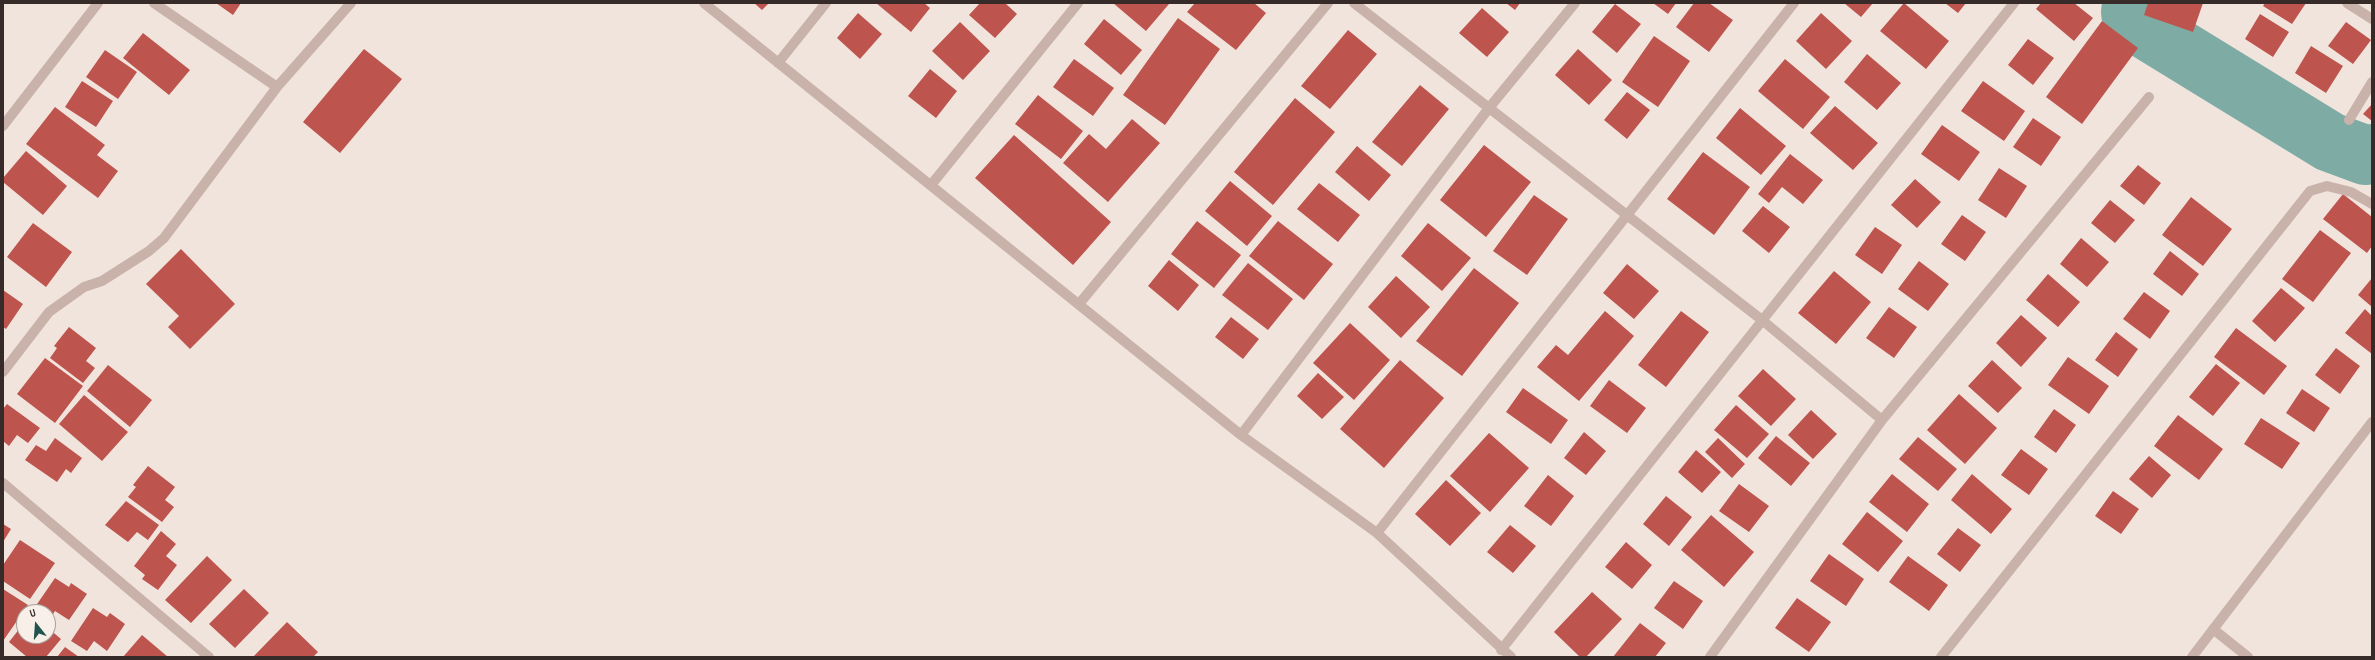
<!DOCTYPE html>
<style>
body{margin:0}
#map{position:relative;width:2375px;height:660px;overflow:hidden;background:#f1e4dd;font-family:"Sofia Sans Condensed",sans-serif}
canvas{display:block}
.frame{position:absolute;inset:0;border:4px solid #362b29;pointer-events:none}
.north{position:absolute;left:16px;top:604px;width:40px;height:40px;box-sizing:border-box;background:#f8efe9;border:1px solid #aaa19c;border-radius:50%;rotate:343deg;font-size:11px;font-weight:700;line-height:16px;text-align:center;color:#362b29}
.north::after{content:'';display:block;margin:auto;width:14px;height:18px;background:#21544e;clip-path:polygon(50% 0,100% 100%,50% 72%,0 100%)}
</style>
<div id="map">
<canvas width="2375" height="660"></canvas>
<div class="frame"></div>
<div class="north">U</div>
</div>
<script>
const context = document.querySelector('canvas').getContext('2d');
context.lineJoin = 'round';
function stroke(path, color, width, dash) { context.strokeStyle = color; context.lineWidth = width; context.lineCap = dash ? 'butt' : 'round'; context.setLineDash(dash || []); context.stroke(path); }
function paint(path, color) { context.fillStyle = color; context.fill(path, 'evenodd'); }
stroke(new Path2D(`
 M2132,3L2131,13L2136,23L2330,142L2365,155L2372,154`), '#7eaca5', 60);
paint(new Path2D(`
 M216,3H241L233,15Z
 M754,3H769L762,10Z
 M876,3H924L930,8L911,32Z
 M980,3H1005L1017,14L995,38L969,15Z
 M1113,3H1168L1169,4L1146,31Z
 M1195,3H1254L1266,13L1236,50L1187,12Z
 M1506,3H1520L1515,10Z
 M1653,3H1676L1668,14Z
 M1694,3H1709L1733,20L1709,52L1676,27Z
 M1844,3H1873L1861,17Z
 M1904,3L1949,41L1926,69L1880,31Z
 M1945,3H1966L1958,13Z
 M2041,3H2074L2093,18L2074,41L2036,9Z
 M2148,3H2203L2193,32L2144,15Z
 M2265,3H2306L2292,24L2263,6Z
 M1615,4L1641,24L1617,53L1592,32Z
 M1482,8L1509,32L1487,57L1459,33Z
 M858,13L882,34L860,59L837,38Z
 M1821,13L1852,41L1826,69L1796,41Z
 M2260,14L2289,32L2273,57L2245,39Z
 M1178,18L1220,49L1165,125L1123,95Z
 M1104,19L1142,50L1121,75L1084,44Z
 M2102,21L2138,48L2082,124L2046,97Z
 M960,22L990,51L963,80L932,51Z
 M2346,22L2371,40L2353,64L2328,46Z
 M1348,30L1377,54L1330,109L1301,86Z
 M143,33L190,70L169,95L123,58Z
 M1654,36L1690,61L1658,107L1622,82Z
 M2028,39L2054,58L2033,85L2008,65Z
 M2311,46L2343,66L2326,93L2295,73Z
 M364,49L402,79L340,153L303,122Z
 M1578,49L1612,80L1589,105L1555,75Z
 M105,50L137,72L118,99L86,77Z
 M1867,54L1901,83L1877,110L1844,82Z
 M1074,59L1114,88L1093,116L1053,87Z
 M1785,59L1830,97L1803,129L1758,91Z
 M930,69L957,91L936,118L908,96Z
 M82,81L113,101L96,127L65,107Z
 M1983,81L2025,111L2004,141L1961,111Z
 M1420,85L1449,109L1402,166L1372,142Z
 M1627,92L1650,110L1627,139L1604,120Z
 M1038,95L1083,131L1061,159L1015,124Z
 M1295,98L1335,132L1273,205L1234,172Z
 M2372,104V121L2363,114Z
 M1835,106L1878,143L1853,170L1810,133Z
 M55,107L105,145L97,155L118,171L98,198L26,144Z
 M1740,108L1786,146L1761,175L1716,138Z
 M2033,118L2061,137L2041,166L2013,147Z
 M1132,119L1160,143L1108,202L1063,163L1089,134L1106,149Z
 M1942,125L1980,152L1959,181L1921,154Z
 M1014,135L1111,222L1073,265L975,178Z
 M1484,145L1531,182L1486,237L1440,200Z
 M1357,146L1391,175L1369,201L1335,172Z
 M26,151L67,186L43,215L3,182V178Z
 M1703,152L1750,187L1714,235L1667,199Z
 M1790,154L1823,180L1803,204L1782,187L1769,203L1758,194Z
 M2138,165L2161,183L2144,205L2120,186Z
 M1999,168L2027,186L2006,218L1978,200Z
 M1915,179L1941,202L1917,228L1891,205Z
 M1230,181L1272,216L1247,246L1205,211Z
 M1319,183L1360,215L1338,242L1297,209Z
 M2343,194L2372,217V246L2367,253L2323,219Z
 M1534,195L1568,219L1527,275L1493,251Z
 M2191,197L2232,229L2203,266L2162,235Z
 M2110,200L2135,220L2115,243L2091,223Z
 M1763,206L1790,227L1769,253L1742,231Z
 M1962,215L1986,232L1965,261L1941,244Z
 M1197,221L1241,255L1214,288L1171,254Z
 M1278,221L1333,264L1304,300L1249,256Z
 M33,223L72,252L46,287L7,257Z
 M1428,223L1471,258L1442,291L1401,256Z
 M1875,227L1902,245L1882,274L1855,255Z
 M2320,230L2351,253L2313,302L2282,279Z
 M2081,238L2109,262L2087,287L2060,264Z
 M181,249L235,304L190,349L168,327L179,316L146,284Z
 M2170,251L2199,274L2182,296L2153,274Z
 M1169,260L1199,285L1178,311L1148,286Z
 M1919,261L1949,284L1928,311L1898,289Z
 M1248,263L1293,299L1268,330L1222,295Z
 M1627,264L1659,291L1634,319L1603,293Z
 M1474,268L1519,303L1462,376L1416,341Z
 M1834,271L1871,302L1836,344L1798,313Z
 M2048,274L2080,302L2058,327L2026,300Z
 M1396,276L1430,307L1401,338L1368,307Z
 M2372,278V307L2358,295Z
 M2281,288L2305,308L2275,342L2252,321Z
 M3,290L23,304L6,329L3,327Z
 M2144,292L2170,311L2150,339L2123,319Z
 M1889,307L1917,327L1894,358L1866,338Z
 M2365,309L2372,316V354L2345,333Z
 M1605,311L1634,336L1579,401L1537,367L1556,345L1568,355Z
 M1681,311L1709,332L1666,387L1638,365Z
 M2021,315L2047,338L2021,367L1996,343Z
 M1231,317L1259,339L1243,359L1215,337Z
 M1350,323L1390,360L1354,400L1313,363Z
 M69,327L96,348L86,361L95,368L83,383L50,358L57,348L54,346Z
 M2236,328L2287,366L2264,395L2214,357Z
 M2116,332L2138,349L2118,377L2095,360Z
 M2336,348L2360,366L2340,394L2315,375Z
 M2068,357L2109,386L2089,414L2048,385Z
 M45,358L83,386L55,423L17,394Z
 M1400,360L1444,398L1384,468L1340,429Z
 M1992,360L2022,388L1998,413L1968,386Z
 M2216,364L2240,383L2213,416L2189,397Z
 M108,365L152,400L130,427L87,391Z
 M1763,369L1796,399L1771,426L1738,396Z
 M1318,373L1344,397L1322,419L1297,396Z
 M1609,380L1646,408L1627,433L1590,406Z
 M1523,388L1568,420L1551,444L1506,412Z
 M2302,389L2330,408L2314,432L2286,413Z
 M1959,394L1997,428L1965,464L1927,430Z
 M84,395L128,432L102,461L59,424Z
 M7,404L40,428L28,443L17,435L9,446L3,441V409Z
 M1736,405L1769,434L1747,458L1714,430Z
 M2054,409L2076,425L2056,453L2034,437Z
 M1811,410L1837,434L1813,459L1788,435Z
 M2178,415L2223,449L2199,480L2154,446Z
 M2261,418L2300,443L2282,469L2244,444Z
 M1584,432L1606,451L1586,475L1564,458Z
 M1489,433L1529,468L1490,512L1450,476Z
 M1776,436L1810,463L1791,486L1758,458Z
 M1918,437L1957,469L1938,491L1899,459Z
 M55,438L82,458L71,473L66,469L57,482L25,460L36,445L46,451Z
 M1718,438L1745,464L1732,478L1705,452Z
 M2021,449L2048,469L2029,495L2001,475Z
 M1696,450L1721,472L1702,493L1678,472Z
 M2149,456L2171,475L2152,498L2129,479Z
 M148,466L175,487L165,500L174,507L162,522L128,497L136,487L133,485Z
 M1892,474L1929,504L1907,532L1869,502Z
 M1972,474L2012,509L1991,534L1951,500Z
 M1548,475L1574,496L1551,526L1524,506Z
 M1446,480L1481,513L1450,546L1415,514Z
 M1739,484L1769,506L1749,532L1719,511Z
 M2113,491L2139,509L2121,534L2095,516Z
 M1666,496L1692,517L1669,546L1643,524Z
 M126,501L159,525L148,540L137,532L128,542L105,525Z
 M1867,512L1903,541L1878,572L1842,544Z
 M1711,515L1754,552L1724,587L1681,550Z
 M3,524L11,529L3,542Z
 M1510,525L1536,546L1513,573L1487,552Z
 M1958,528L1981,545L1960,572L1937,554Z
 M161,531L176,544L166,556L177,565L158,590L142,579L145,575L134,566Z
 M20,540L55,563L30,599L3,581V565Z
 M1626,542L1652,565L1632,589L1605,567Z
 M1829,554L1864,579L1846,606L1810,581Z
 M207,556L232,580L191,623L165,600Z
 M1908,556L1948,585L1929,611L1889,582Z
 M55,578L69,587L71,583L87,594L69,620L55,611L49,620L48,612L33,610Z
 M1674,581L1703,601L1683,629L1654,608Z
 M3,589L28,605L3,641Z
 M244,589L269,613L235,648L209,624Z
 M1592,592L1622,619L1586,657H1580L1554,632Z
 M1797,598L1831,622L1809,652L1775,628Z
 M93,608L107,617L110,613L125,624L107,651L94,641L87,651L71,641Z
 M287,622L318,652L313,657H253Z
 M24,623V636H48V628L61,639L46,657H27L9,642Z
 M1640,623L1666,643L1655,657H1613Z
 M142,635L168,657H123Z
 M65,647L79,657H57Z`), '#bd544e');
stroke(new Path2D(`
 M154,3L277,87
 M704,3L1241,435L1377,533L1511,657
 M1354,3L1762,320L1882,420
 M2347,3L2372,19
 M778,63L826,3
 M2349,120L2372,82
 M3,126L98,3
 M931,185L1078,3
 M1079,304L1328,3
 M3,372L49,312L84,287L102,281L149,251L164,238L277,87L351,3
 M1241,435L1489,108L1575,3
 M3,483L209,657
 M1377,533L1794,3
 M2213,629L2248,657
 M1501,650L2014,3
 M1710,657L1882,420L2149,97
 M1941,657L2310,191L2327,186L2351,192L2372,204
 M2192,657L2372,422`), '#c8b2aa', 10);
</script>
